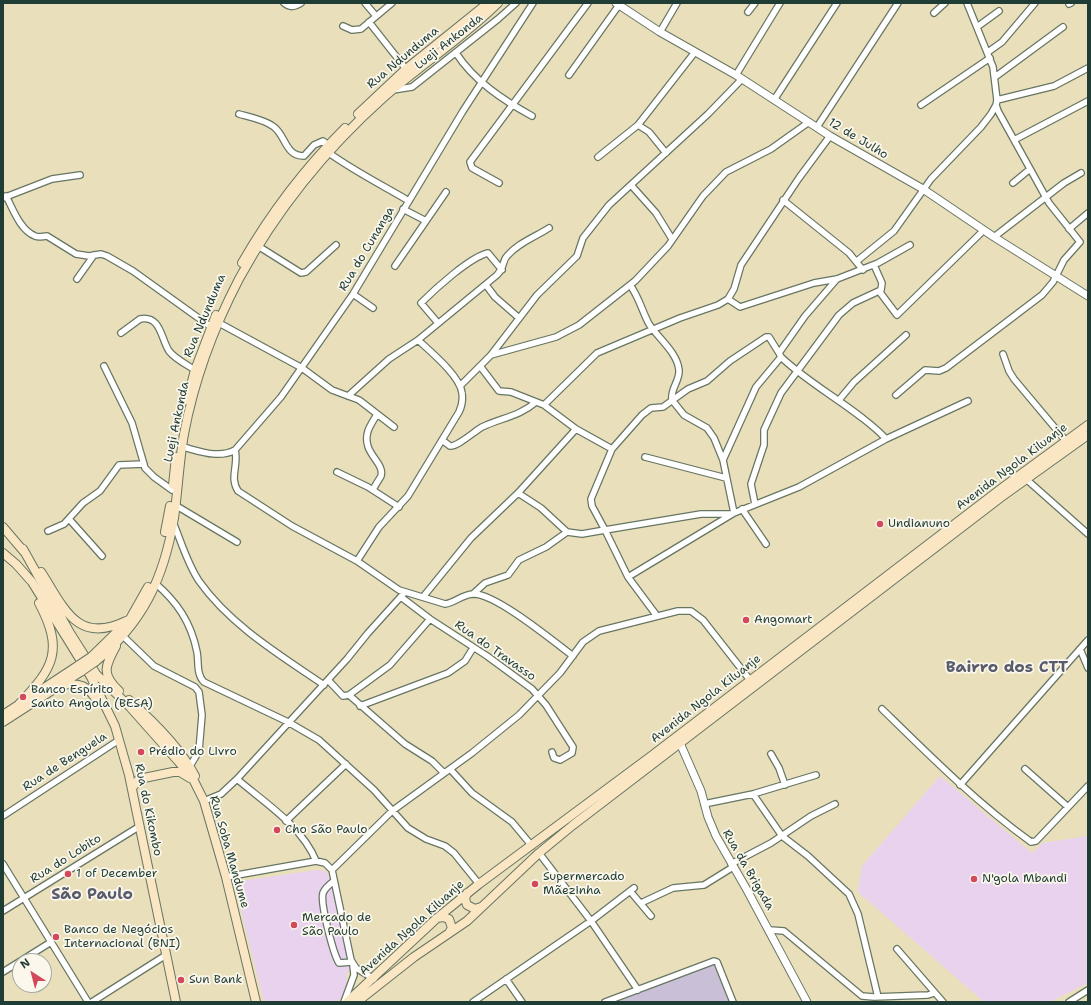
<!DOCTYPE html>
<meta charset="utf-8">
<style>
body{margin:0}
#map{position:relative;width:1091px;height:1005px;overflow:hidden;background:#eadfbb;font-family:"Shantell Sans",sans-serif}
canvas{display:block}
.frame{position:absolute;inset:0;border:4px solid #1f3d34;pointer-events:none}
.north{position:absolute;left:12px;top:953px;width:40px;height:40px;box-sizing:border-box;background:#fbf7ec;border:1px solid #a3ada2;border-radius:50%;rotate:324deg;font-size:11px;font-weight:700;line-height:16px;text-align:center;color:#1f3d34}
.north::after{content:'';display:block;margin:auto;width:14px;height:18px;background:#d1495b;clip-path:polygon(50% 0,100% 100%,50% 72%,0 100%)}
</style>
<div id="map">
<canvas width="1091" height="1005"></canvas>
<div class="frame"></div>
<div class="north">N</div>
</div>
<script>
const context = document.querySelector('canvas').getContext('2d');
context.lineJoin = 'round';
function paint(path, color) { context.fillStyle = color; context.fill(path, 'evenodd'); }
function stroke(path, color, width, dash) { context.strokeStyle = color; context.lineWidth = width; context.lineCap = dash ? 'butt' : 'round'; context.setLineDash(dash || []); context.stroke(path); }
function write(font, color, halo, rows, align = 'center') {
  context.font = font + ' "Shantell Sans",sans-serif'; context.lineWidth = 3.5; context.setLineDash([]); context.textBaseline = 'middle'; context.strokeStyle = halo; context.fillStyle = color; for (const [text, x, y, turn = 0] of rows) {
    context.save(); context.translate(x, y); context.rotate((+turn || 0) * Math.PI / 180); context.textAlign = isNaN(turn) ? turn : align; if (halo) context.strokeText(text, 0, 0); context.fillText(text, 0, 0); context.restore();
  }
}
paint(new Path2D(`
 M940,776L1032,853L1042,843L1088,836V983L1050,1002H984L858,892L862,866Z
 M316,870L326,871L331,880L352,968L347,972L346,988L342,997L336,1002H264L234,882Z`), '#e8d2ee');
paint(new Path2D(`
 M715,963L730,1002H617Z`), '#c9bfd7');
const minor = new Path2D(`
 M284,3C290,8 294,7 301,3
 M365,3L376,16
 M1069,4L1071,3
 M748,12L755,3
 M934,13L945,3
 M369,22L406,69
 M343,26L352,30L361,29L392,3
 M977,27L999,11
 M660,32L677,3
 M988,52L1002,42L1035,3
 M456,53C474,81 503,100 532,116
 M569,75L619,5
 M736,75L780,3
 M995,77L1063,27
 M393,90L412,87L498,19L516,3
 M774,100L837,3
 M997,100L1054,86L1088,68
 M921,105L990,58
 M239,114C250,117 266,120 274,127C286,136 285,156 304,156L314,145L323,141L328,145
 M638,125L649,132L666,153
 M817,127L898,3
 M1014,140L1088,101
 M329,153C354,171 382,185 409,201
 M598,157L638,125L695,52
 M499,183L472,168L470,162L588,3
 M1013,183L1030,169
 M631,185L656,213L672,239
 M6,196C13,209 20,230 35,236C39,238 43,236 47,236L76,254L89,256L101,254L107,256L133,271L211,327
 M3,198L52,179L80,175
 M783,200L849,253L863,270
 M403,209L426,221
 M1069,229L1088,213
 M994,237L1064,183L1081,173
 M258,246L301,273L306,272L336,245
 M857,261L894,231L931,179L981,127L991,114L996,105
 M395,266L446,192
 M77,279L94,255
 M486,285L495,297L519,318
 M630,285C639,297 642,311 649,324C658,338 677,352 679,370C680,381 670,389 672,400L684,415L707,428L714,438L723,460
 M879,291L897,315L984,230
 M353,294L373,308
 M728,299L740,307L814,283L837,279L878,263L910,245
 M219,323L302,368L332,390L359,400L394,427
 M438,323L421,303C435,289 470,257 488,253L502,270
 M121,333L140,319C161,315 161,339 169,351C175,359 186,364 195,370
 M1003,354L1009,371L1014,379L1066,441
 M491,355L556,337L579,325L635,281L668,246L703,196L726,172L771,149L809,122
 M781,357C805,380 834,396 861,417C870,424 878,430 886,439
 M104,366L132,423L145,468L154,477L172,490
 M480,366L499,391L511,392L544,405L576,429L612,449
 M460,386L491,355L537,295L577,256L583,238L609,205L708,114L742,79
 M896,395L925,370L939,371L946,368L1042,295L1053,282L1064,260L1080,242L1049,203L998,111L996,105L997,100L993,67L967,3
 M348,396L389,359L418,340
 M839,400L854,382L906,335
 M544,405L597,353L680,318L718,305L728,299L734,289L741,265L799,178L830,136
 M442,440L450,446C457,447 475,431 482,427C501,418 520,416 536,402
 M183,447C199,451 219,459 235,450L281,397L353,294L463,111L533,3
 M235,450C239,465 229,477 238,491L292,526L357,561L399,590L445,604C455,603 462,594 474,594C496,594 553,641 573,656
 M645,457L726,478
 M337,472L368,487L399,507
 M1026,479L1088,534
 M373,490C375,485 379,480 381,476C385,462 361,453 368,431C370,425 374,420 377,414
 M518,493L541,508L567,532L582,534L605,530L628,577
 M755,504L751,484L764,445V430L781,393L839,315L853,303L881,290L882,283L874,265
 M175,505L237,542
 M742,509L766,544
 M734,513L723,460L756,387L781,357L779,353L805,316L837,279
 M731,514H701L605,530L592,506L591,499L612,449L642,415L651,408L663,407L688,389L707,381L730,361L766,337H769L779,353
 M69,519L102,556
 M173,522C181,541 187,563 199,581C230,625 280,655 324,685
 M48,531L64,524L83,503L100,491L119,465L144,464
 M357,561L379,527L408,496L459,412C462,406 463,400 462,393C460,376 431,352 418,340L497,275C505,267 502,261 507,256C518,243 535,237 549,228
 M155,583C177,602 191,622 197,652C199,662 196,674 204,682L288,722L319,740L374,790L408,828L426,839L445,846L454,853L479,884
 M473,594L485,583L508,575L519,560L546,547L567,532
 M401,597L430,619L487,656L532,689L546,705L573,747L572,753L560,760L554,758L552,752
 M423,597L471,538L518,493L576,429
 M657,616L628,577L734,513L799,487L886,439L968,401
 M430,619L390,665L349,695L405,744L432,761L444,773
 M123,636L154,666L195,687L199,692L202,715L199,751L190,766
 M1080,649L1088,668
 M328,680L343,696L349,695
 M360,706L448,673L465,661L473,648
 M882,709C930,756 977,803 1031,842L1036,841L1088,786
 M771,754L779,768L785,785
 M450,769L472,793L512,822L532,846
 M1025,769L1068,807
 M237,779C265,803 302,826 316,861
 M960,785L1088,640
 M753,794L782,836L808,856L849,894L858,914L878,997
 M204,801L221,794L237,779L347,659L368,633L405,592
 M704,804L753,794L816,775
 M3,816L119,740
 M286,821L346,764
 M539,853L591,921L638,990
 M3,864L88,1002
 M731,864L771,843L811,816L835,804
 M332,870L392,811L472,753L519,715L560,673L583,642L599,631L678,611H691L703,620L750,680
 M226,877L316,861L325,863L332,870L351,960L356,968L374,979
 M334,881C330,884 325,888 323,893C320,903 333,953 339,963L352,962
 M630,891L651,916
 M641,903L673,888L704,885L733,867
 M3,911L140,826
 M770,930L784,931L862,996L874,997L928,995L934,993
 M897,949L943,1002
 M3,972L51,942
 M506,979L522,1002
 M92,1002L166,955
 M344,1002L354,975L353,965
 M473,1002L591,921L634,888
 M605,1002L714,961L717,962L733,1002
 M1069,1002L1088,990`);
const tertiary = new Path2D(`
 M616,3L660,32L736,75L830,136L923,189L994,237L1088,296
 M680,743L701,791L708,817L716,836L747,890L807,1002`);
const secondary = new Path2D(`
 M358,114L406,69L488,3
 M242,263C270,214 305,168 345,128
 M187,400L195,370L216,315
 M173,485L176,457
 M3,527L26,554
 M165,532L170,506
 M23,549L70,633L96,674L130,707L178,761L193,779L204,801L226,877L256,1002
 M3,553L16,564L32,582L91,677L115,726L129,775L176,1002
 M41,572C64,607 76,645 126,621
 M116,646C105,666 101,674 119,691
 M91,657L130,619L148,587
 M95,662C143,623 164,578 174,518C178,490 179,462 184,434C194,381 214,327 239,279C276,211 326,149 383,98C420,65 463,38 498,3
 M63,685C80,682 88,686 97,701
 M129,700C153,721 180,747 195,776
 M19,704C54,668 64,650 39,603
 M3,715L79,665
 M3,722L82,671
 M132,788L139,779L173,772H180L190,778
 M467,893L465,899L467,905L475,909L481,907
 M437,918L443,917L449,919L452,928L449,933
 M347,1002L437,918L479,884L654,754L1002,488L1088,425
 M357,1002L414,957L467,921L539,853L573,825L1000,498L1088,435`);
stroke(minor, '#667663', 8);
stroke(tertiary, '#667663', 9);
stroke(secondary, '#667663', 10);
stroke(minor, '#fff', 5.5);
stroke(tertiary, '#fff', 7);
stroke(secondary, '#fbe6c4', 8);
const secondaryBridge = new Path2D(`
 M79,665L91,657
 M82,671L95,662`);
stroke(secondaryBridge, '#667663', 10, []);
stroke(secondaryBridge, '#fbe6c4', 8);
for (const [x, y, r, color] of [
 [880,524,4,"#d1495b"],
 [746,620,4,"#d1495b"],
 [23,697,4,"#d1495b"],
 [141,752,4,"#d1495b"],
 [277,830,4,"#d1495b"],
 [68,874,4,"#d1495b"],
 [974,879,4,"#d1495b"],
 [535,884,4,"#d1495b"],
 [294,925,4,"#d1495b"],
 [56,937,4,"#d1495b"],
 [181,980,4,"#d1495b"]
]) { const dot = new Path2D(); dot.arc(x, y, r, 0, 2 * Math.PI); context.fillStyle = color; context.fill(dot); stroke(dot, '#fbf7ec', 1.5); }
write('12px', '#1f3d34', '#fbf7ec', [
 ["Lueji Ankonda",449,42,-38],
 ["Rua Ndunduma",403,58,-40],
 ["12 de Julho",858,139,31],
 ["Rua do Cunanga",367,249,-59],
 ["Rua Ndunduma",205,316,-67],
 ["Lueji Ankonda",177,422,-78],
 ["Avenida Ngola Kiluanje",1012,467,-37],
 ["Rua do Travasso",495,651,35],
 ["Avenida Ngola Kiluanje",706,699,-38],
 ["Rua de Benguela",65,762,-33],
 ["Rua do Kikombo",148,810,78],
 ["Rua Soba Mandume",229,852,74],
 ["Rua do Lobito",66,859,-32],
 ["Rua da Brigada",748,870,60],
 ["Avenida Ngola Kiluanje",412,928,-42]
]);
write('12px', '#1f3d34', '#fbf7ec', [
 ["Undianuno",888,524],
 ["Angomart",754,620],
 ["Banco Espírito",31,690],
 ["Santo Angola (BESA)",31,704],
 ["Prédio do Livro",149,752],
 ["Cho São Paulo",285,830],
 ["1 of December",76,874],
 ["Supermercado",543,877],
 ["Mãezinha",543,891],
 ["N'gola Mbandi",982,879],
 ["Mercado de",302,918],
 ["São Paulo",302,932],
 ["Banco de Negócios",64,930],
 ["Internacional (BNI)",64,944],
 ["Sun Bank",189,980]
], 'left');
write('bold 16px', '#585c6d', '#fbf7ec', [
 ["Bairro dos CTT",1007,668],
 ["São Paulo",92,895]
]);
</script>
